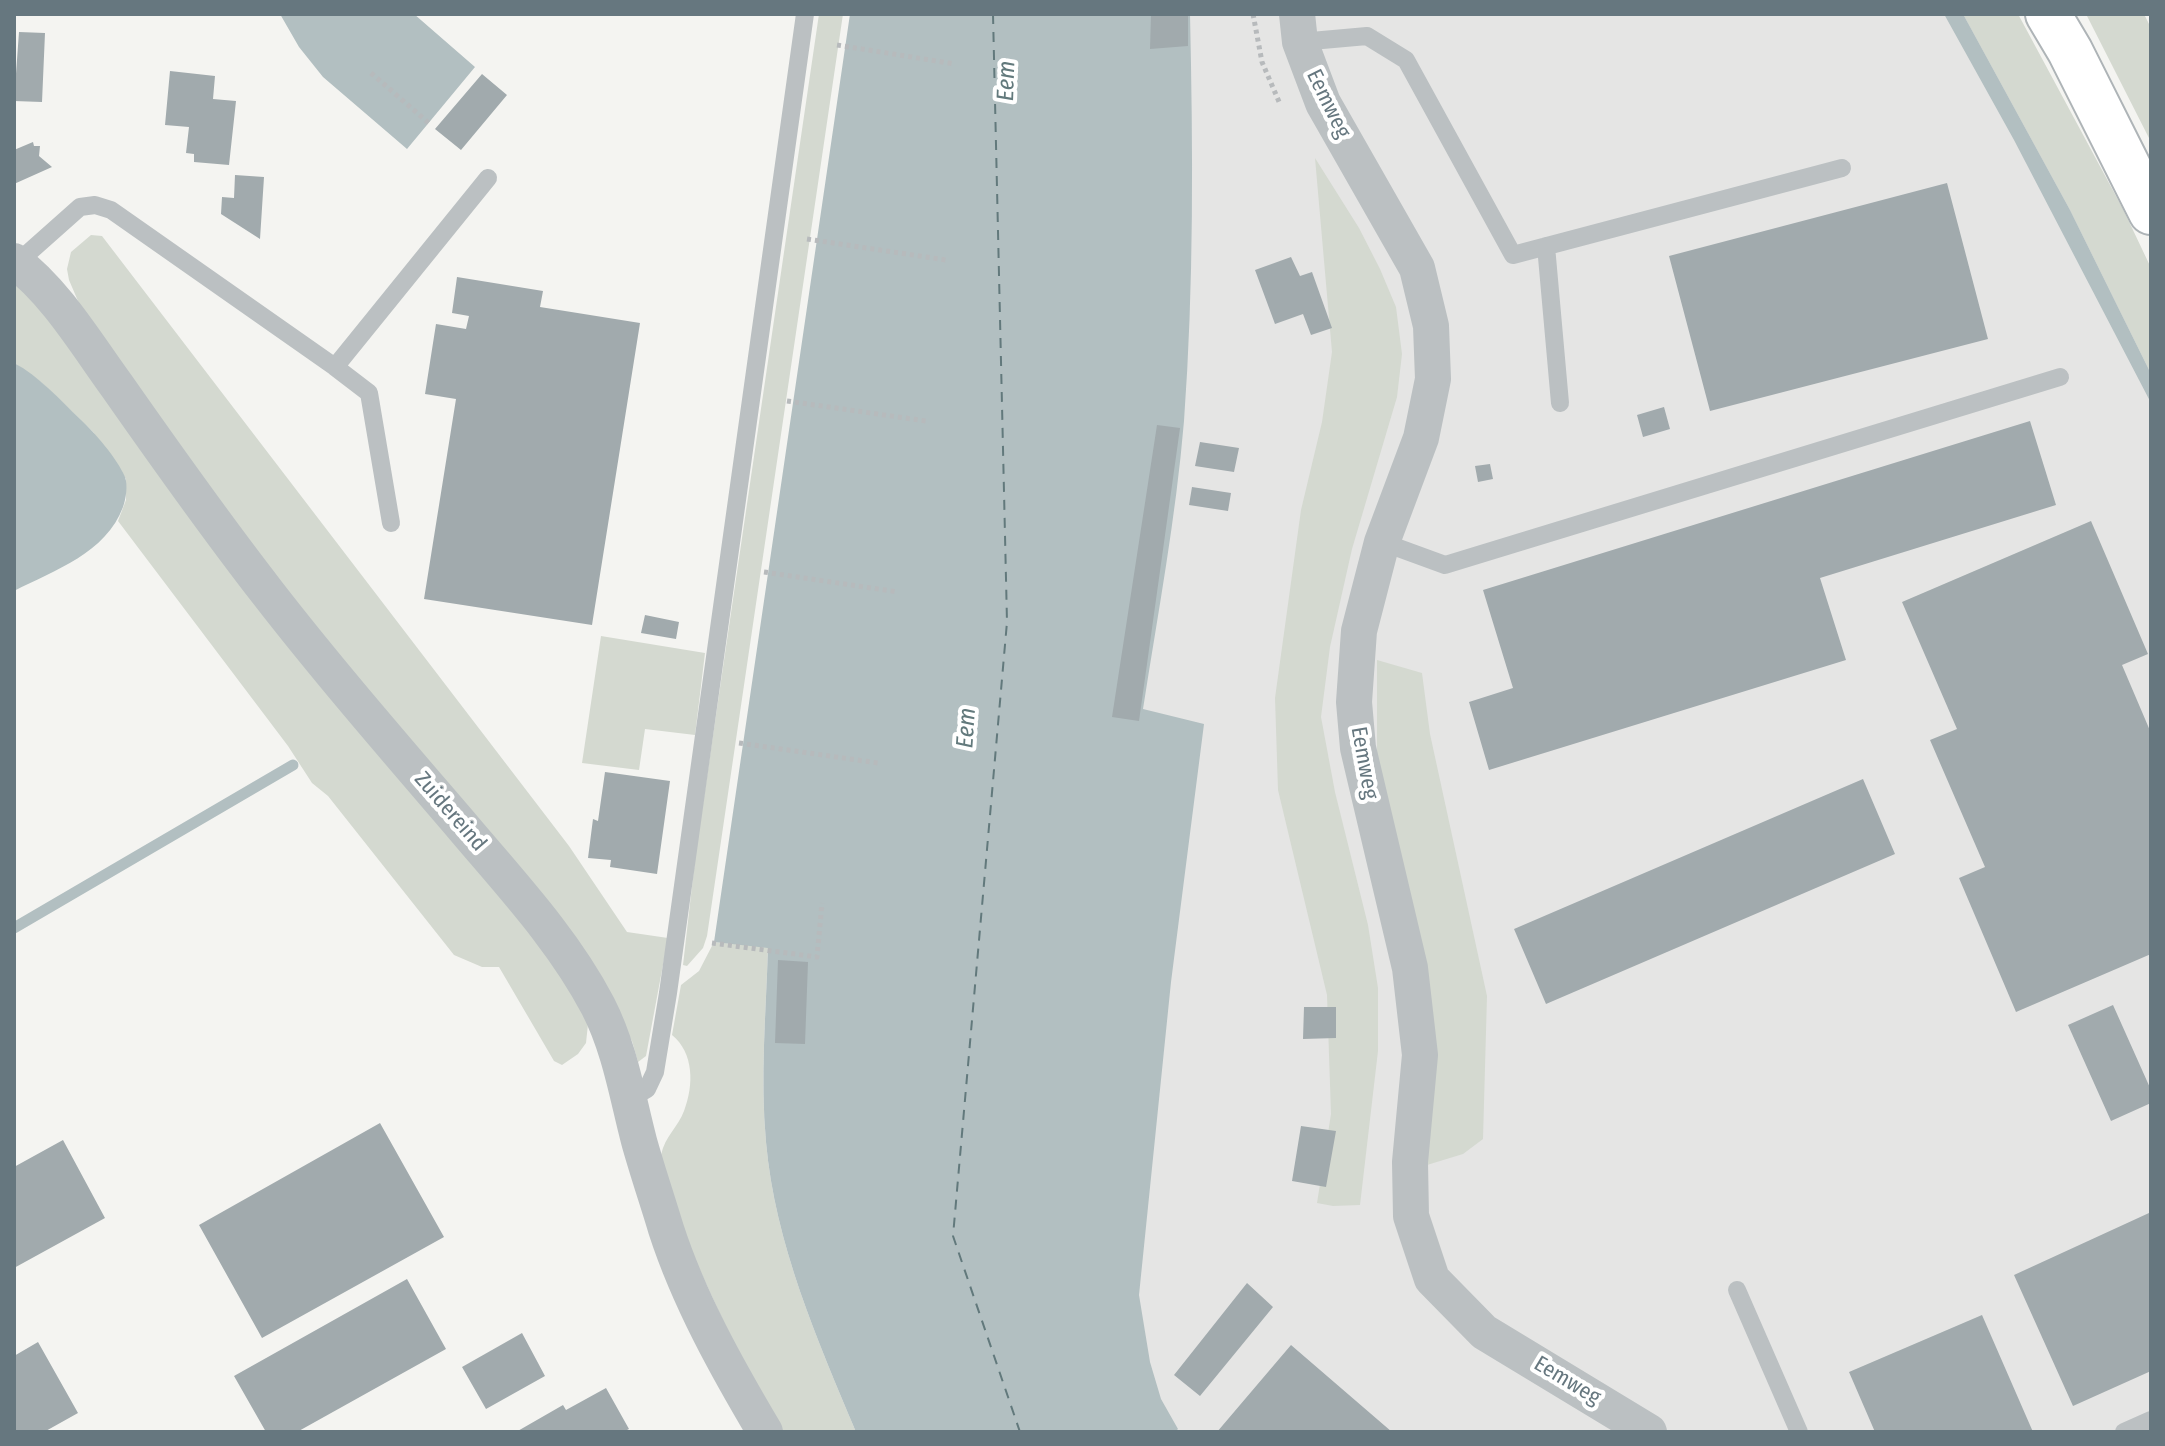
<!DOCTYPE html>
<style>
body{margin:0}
#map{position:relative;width:2165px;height:1446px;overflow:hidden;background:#f4f4f1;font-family:"Fira Sans Condensed",sans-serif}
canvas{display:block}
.frame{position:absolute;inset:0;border:16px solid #66777f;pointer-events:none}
</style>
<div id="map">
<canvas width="2165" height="1446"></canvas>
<div class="frame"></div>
</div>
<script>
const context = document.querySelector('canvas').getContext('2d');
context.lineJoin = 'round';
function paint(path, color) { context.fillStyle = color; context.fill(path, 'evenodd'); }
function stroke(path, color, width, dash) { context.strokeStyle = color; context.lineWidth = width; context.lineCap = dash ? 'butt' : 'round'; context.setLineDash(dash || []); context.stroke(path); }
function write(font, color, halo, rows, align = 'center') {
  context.font = font + ' "Fira Sans Condensed",sans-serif'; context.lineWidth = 8; context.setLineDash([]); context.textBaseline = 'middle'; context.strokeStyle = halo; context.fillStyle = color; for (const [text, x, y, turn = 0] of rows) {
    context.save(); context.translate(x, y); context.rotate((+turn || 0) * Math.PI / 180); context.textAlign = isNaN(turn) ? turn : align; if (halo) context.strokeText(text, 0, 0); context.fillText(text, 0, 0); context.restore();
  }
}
paint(new Path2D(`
 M1149,14H1968L2151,342V1432H1064Z`), '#e5e5e4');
paint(new Path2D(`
 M819,14H843L707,936L703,948L687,966L683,965L696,851Z
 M1963,14H2018L2123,209L2151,268V374L2070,210Z
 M2086,14H2144L2151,28V142Z
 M1315,158L1359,228L1380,269L1396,307L1402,354L1397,397L1352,549L1330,647L1321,717L1335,792L1368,925L1378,988V1051L1360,1205L1333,1206L1317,1203L1331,1114L1327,995L1278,790L1275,698L1301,510L1322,422L1332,352Z
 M91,235L102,236L569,846L627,932L668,938L646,1056L638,1062L632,1041L606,994L279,589L90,329L69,280L67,269L71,252Z
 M14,281L23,287L556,959L588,1024L586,1043L578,1054L562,1065L554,1061L499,967H482L454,955L328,796L312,783L288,746L118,521L126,500V479L93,432L42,383L14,363Z
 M601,636L705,653L695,735L645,729L639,770L582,763Z
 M1377,660L1422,673L1430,734L1487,996L1483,1139L1463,1154L1427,1165L1377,769Z
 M714,942L768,947C766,1012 760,1078 766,1142C775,1244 817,1339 856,1432H780L753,1386L682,1231L661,1155C665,1136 678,1127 684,1111C694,1085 694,1053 672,1035L681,985L699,971Z`), '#d4d9d0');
paint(new Path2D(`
 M280,14H414L475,67L407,149L323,77L299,47Z
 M850,14H1190C1193,149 1194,285 1184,421C1176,517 1158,613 1143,709L1204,724L1171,982L1139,1295L1150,1362L1161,1399L1178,1429L1175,1432H856C817,1339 775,1244 766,1142C760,1078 766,1012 768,948L714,942Z
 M1944,14H1963L2070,210L2151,374V403L2014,140Z
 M14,363C39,376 60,400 80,419C95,433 117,458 125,477C128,485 126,499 123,507C106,553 55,570 14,591Z`), '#b2bfc1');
stroke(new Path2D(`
 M14,928L293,765`), '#b2bfc1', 11);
stroke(new Path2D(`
 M993,14L1007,622L953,1236L1020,1432`), '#62797c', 2, [10, 8]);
paint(new Path2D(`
 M1151,14H1188V46L1150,49Z
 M19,32L45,33L42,102L14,101Z
 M170,71L215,76L213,99L236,101L229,165L194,162V154L186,153L189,127L165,125Z
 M482,74L507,95L461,150L435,129Z
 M33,142L34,146H40L39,156L52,167L14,184V150Z
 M235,175L264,177L260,239L221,214L222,197L234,198Z
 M1947,183L1988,339L1710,411L1669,256Z
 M1291,257L1300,276L1312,272L1332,328L1311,335L1303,314L1275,324L1255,270Z
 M457,277L543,291L540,307L640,323L592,625L424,599L456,399L425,394L436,324L466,329L469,316L452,313Z
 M1664,407L1670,429L1643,437L1637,415Z
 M2030,421L2056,505L1820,578L1846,660L1489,770L1469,702L1513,688L1483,590Z
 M1157,425L1180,428L1139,721L1112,717Z
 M1200,442L1239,448L1234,472L1195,466Z
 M1490,464L1493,479L1478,482L1475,466Z
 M1192,487L1231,493L1228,511L1189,505Z
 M2091,521L2148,654L2122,665L2151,733V954L2016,1012L1959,878L1985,867L1930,740L1957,729L1902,602Z
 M645,615L679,622L676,639L641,633Z
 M605,772L670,781L657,874L610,867L611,860L588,858L593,819L598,821Z
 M1863,779L1895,854L1546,1004L1514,929Z
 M778,960L808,962L805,1044L775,1043Z
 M2113,1005L2151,1090V1103L2111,1121L2068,1025Z
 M1304,1007H1336V1038L1303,1039Z
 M380,1123L444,1237L262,1338L199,1225Z
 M1301,1126L1336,1131L1326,1187L1292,1181Z
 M63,1140L105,1218L14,1268V1167Z
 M2149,1213L2151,1219V1371L2073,1406L2014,1275Z
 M407,1279L446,1349L297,1432H266L234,1376Z
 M1247,1283L1273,1307L1200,1396L1174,1375Z
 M1982,1315L2033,1432H1875L1849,1372Z
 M522,1333L545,1376L486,1409L462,1367Z
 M38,1342L78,1413L44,1432H14V1356Z
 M1291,1345L1392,1432H1217Z
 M606,1388L629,1429L623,1432H516L563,1405L566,1410Z`), '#a1aaad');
const secondary = new Path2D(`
 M2048,14L2070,51L2151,212`);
stroke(secondary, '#aeb4b7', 48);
stroke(new Path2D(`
 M1253,14L1262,62L1280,104
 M837,45L955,64
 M371,73L431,125
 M807,239L946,260
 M787,401L926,421
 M764,572L898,592
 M739,743L878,763
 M712,943L817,957L822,903`), '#b7babc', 5, [4, 4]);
stroke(new Path2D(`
 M1300,42L1367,36L1406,60L1513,255L1842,168
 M1546,246L1560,403
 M17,263L80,207L95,205L111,210L335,367L488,178
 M335,367L369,393L391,523
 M1382,542L1445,565L2060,377
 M630,1099L647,1089L655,1072L668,993L805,14
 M1737,1290L1799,1432
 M2124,1432L2151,1420`), '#bbc0c2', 18);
stroke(new Path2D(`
 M1297,14L1300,42L1323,103L1417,268L1431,326L1433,379L1421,438L1382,542L1359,631L1354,702L1358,748L1410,968L1420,1055L1410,1162L1411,1216L1432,1279L1484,1332L1649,1432
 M14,261C55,291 87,345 117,386C166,456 215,525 267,592C329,672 396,749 462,826C510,883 563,939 598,1006C620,1049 627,1095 639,1141C647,1170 657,1199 666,1229C689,1300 727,1368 765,1432`), '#bbc0c2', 36);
stroke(secondary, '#fff', 44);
write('22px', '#66777f', '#fff', [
 ["Eemweg",1328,104,64],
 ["Eemweg",1364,763,80],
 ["Zuidereind",450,812,49],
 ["Eemweg",1567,1381,31]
]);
write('italic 24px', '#62797c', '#fff', [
 ["Eem",1007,81,-88],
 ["Eem",967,728,-86]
]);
</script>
